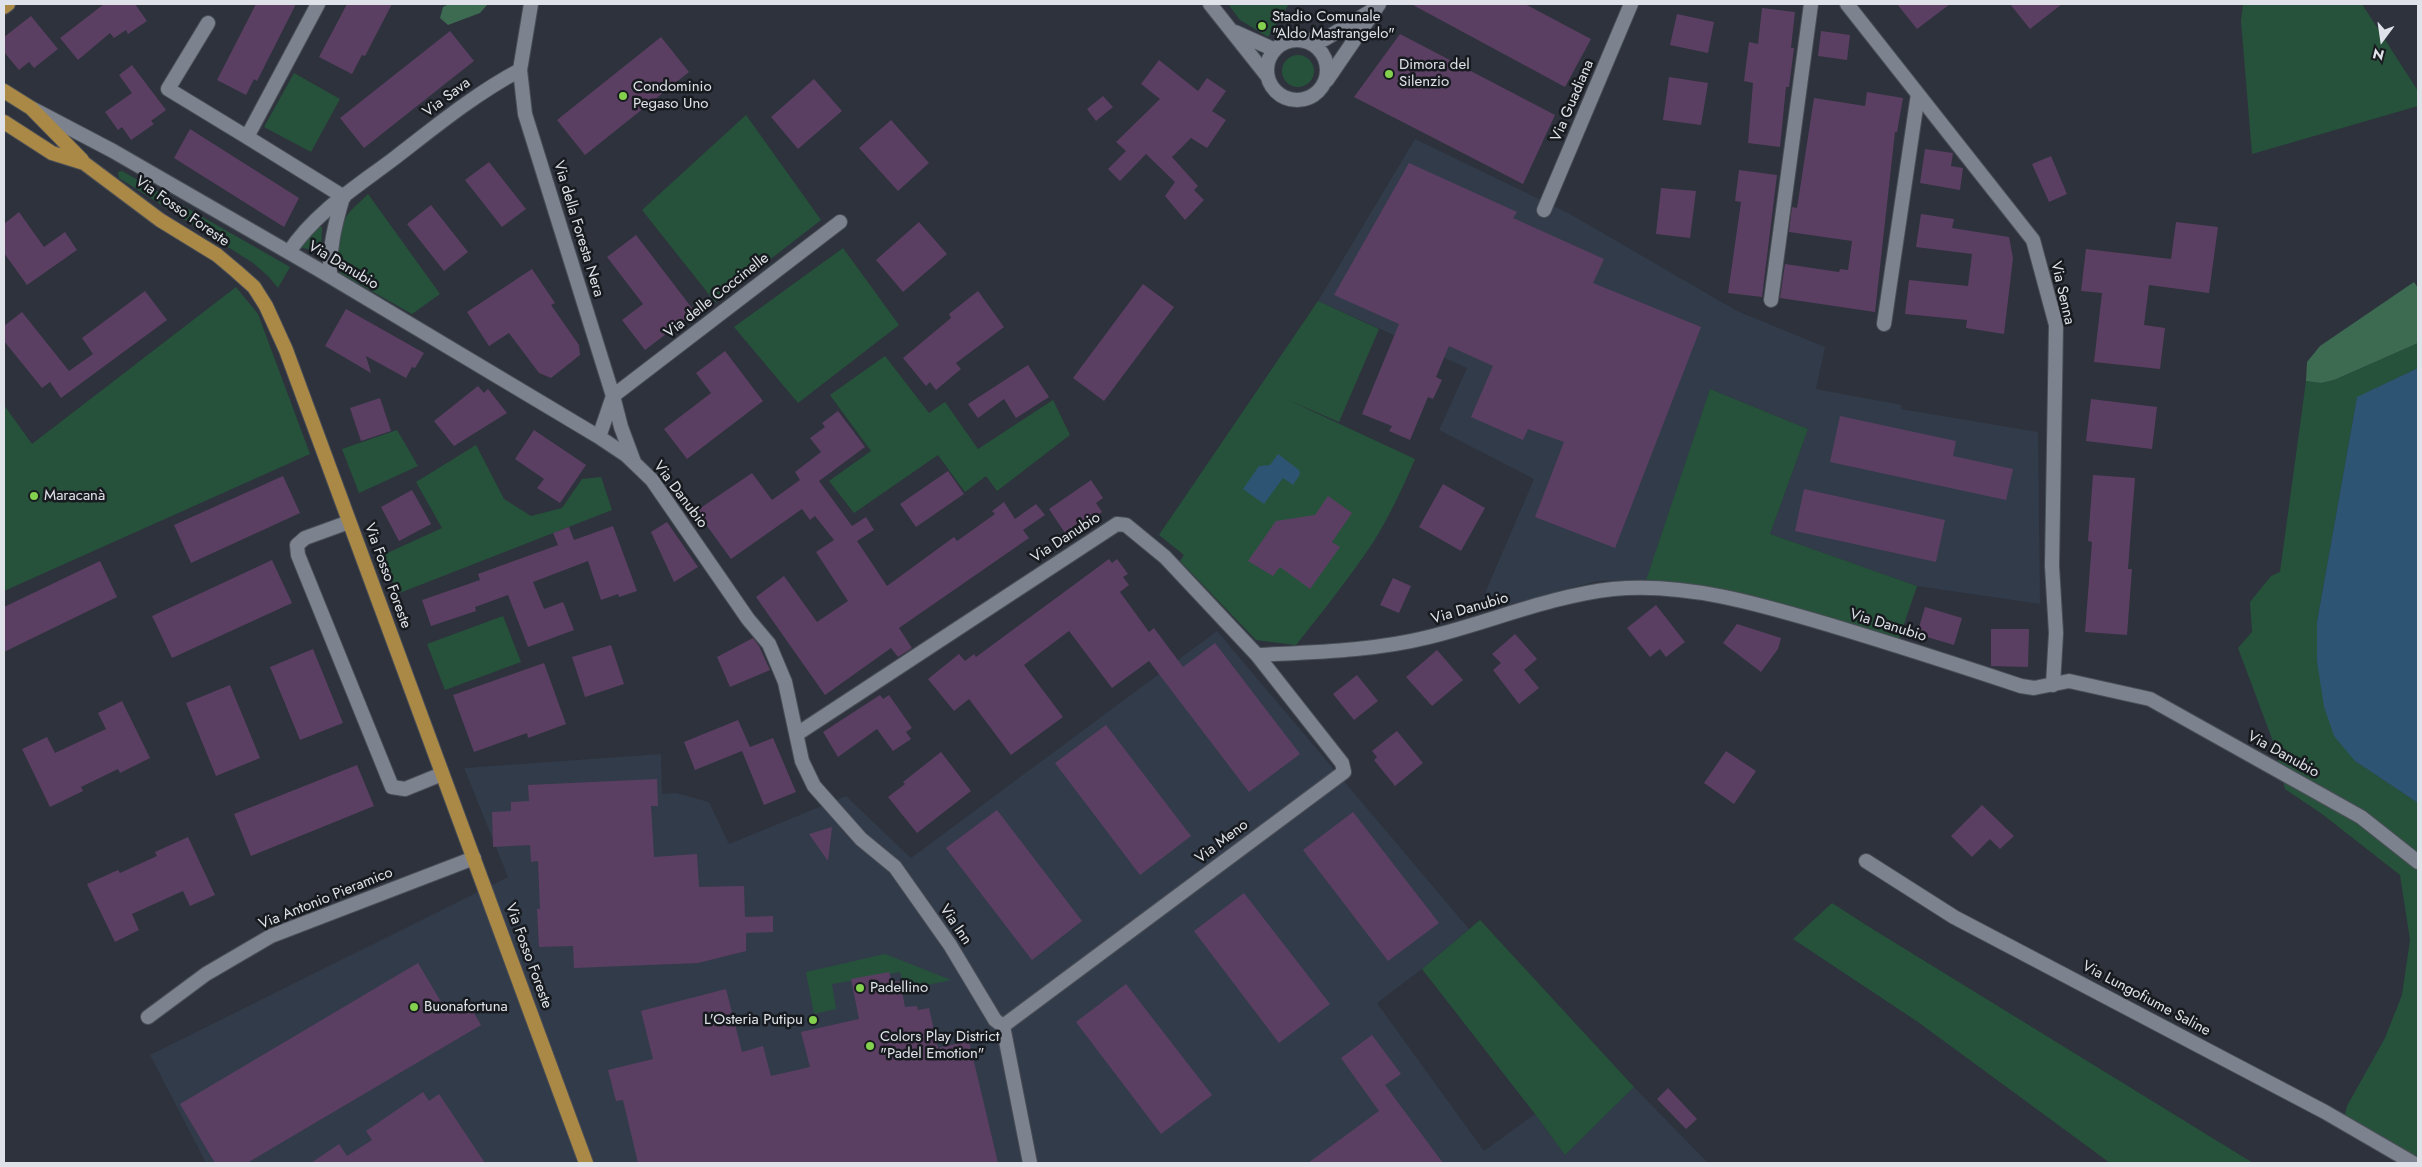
<!DOCTYPE html>
<meta charset="utf-8">
<style>
body{margin:0}
#map{position:relative;width:2422px;height:1167px;overflow:hidden;background:#2d323c;font-family:Jost,sans-serif}
canvas{display:block}
.frame{position:absolute;inset:0;border:5px solid #dfe3e9;pointer-events:none}
.north{position:absolute;left:2357px;top:15px;width:50px;height:50px;-webkit-text-stroke:4px #171a1e;paint-order:stroke;rotate:194deg;font-size:14px;font-weight:700;line-height:20px;text-align:center;color:#dfe3e9}
.north::after{content:'';display:block;margin:auto;width:18px;height:22px;background:#dfe3e9;clip-path:polygon(50% 0,100% 100%,50% 72%,0 100%)}
</style>
<div id="map">
<canvas width="2422" height="1167"></canvas>
<div class="frame"></div>
<div class="north">N</div>
</div>
<script>
const context = document.querySelector('canvas').getContext('2d');
context.lineJoin = 'round';
function paint(path, color) { context.fillStyle = color; context.fill(path, 'evenodd'); }
function stroke(path, color, width, dash) { context.strokeStyle = color; context.lineWidth = width; context.lineCap = dash ? 'butt' : 'round'; context.setLineDash(dash || []); context.stroke(path); }
function write(font, color, halo, rows, align = 'center') {
  context.font = font + ' Jost,sans-serif'; context.lineWidth = 5; context.setLineDash([]); context.textBaseline = 'middle'; context.strokeStyle = halo; context.fillStyle = color; for (const [text, x, y, turn = 0] of rows) {
    context.save(); context.translate(x, y); context.rotate((+turn || 0) * Math.PI / 180); context.textAlign = isNaN(turn) ? turn : align; if (halo) context.strokeText(text, 0, 0); context.fillText(text, 0, 0); context.restore();
  }
}
paint(new Path2D(`
 M1415,139L1570,214L1737,311L1825,347L1816,389L1902,405L1901,409L2038,432L2040,604L1917,586L1770,534L1808,429L1710,389L1646,580L1597,581L1476,614L1534,479L1439,430L1467,368L1318,301Z
 M1217,631L1469,929L1422,969L1377,1003L1484,1151L1535,1114L1565,1155L1634,1087L1708,1163H206L150,1055L508,877L464,768L661,754L662,794L676,793L709,802L729,844L846,796L911,858Z`), '#323b4a');
paint(new Path2D(`
 M1228,4H1289L1268,37L1240,20Z
 M2243,4H2362L2418,91V106L2252,154L2241,21Z
 M1282 71a16 16 0 1 1 32 0a16 16 0 1 1-32 0Z
 M294,73L340,99L311,152L264,127Z
 M746,115L821,220L715,302L642,210Z
 M122,171L290,267L278,288L268,276L253,263L119,178L118,172Z
 M368,194L440,294L412,314L340,273C337,254 336,231 348,214C353,207 362,201 368,194Z
 M316,226L322,227L321,252L299,247Z
 M843,248L899,325L798,403L734,327Z
 M236,287L258,314L310,454L4,591V405L32,444Z
 M1318,301L1379,329L1339,422L1288,400L1415,459C1403,487 1390,515 1374,541C1350,577 1323,611 1296,645L1256,640L1180,561L1184,555L1159,535Z
 M2418,343V368L2357,398L2317,622V661L2355,761L2418,803V1163L2343,1123L2347,1106L2385,1038L2402,995L2410,940L2400,875L2322,814L2285,789L2274,744L2238,648L2252,632L2250,602L2271,576L2280,572L2306,381L2321,383L2334,380Z
 M885,356L929,413L945,402L978,449L1053,400L1070,435L997,491L986,476L965,492L938,455L854,513L829,481L871,451L830,395Z
 M1710,389L1808,429L1770,534L1917,586L1898,642L1755,601L1752,596L1646,580Z
 M397,430L418,466L359,493L342,449Z
 M476,445L504,499L531,516L562,508L582,479L601,477L612,510L397,594L383,555L442,528L416,482Z
 M503,616L521,662L445,690L427,644Z
 M1832,903L1866,925L2253,1163H2110L1918,1022L1793,939Z
 M1480,920L1634,1087L1565,1155L1535,1114L1422,969Z
 M885,954L951,980L904,990L900,972L832,984L836,1009L814,1014L806,972Z`), '#26523b');
paint(new Path2D(`
 M449,4H487V5L480,13L448,25L440,18L443,7Z
 M2414,282L2418,288V343L2334,380L2321,383L2306,381L2307,362L2320,346Z`), '#3d6b52');
paint(new Path2D(`
 M2418,368V803L2355,761L2334,736L2324,707L2317,661V622L2357,397Z
 M1278,454L1299,470L1300,474L1293,485L1283,478L1264,504L1243,489L1259,466L1270,465Z`), '#2d5472');
paint(new Path2D(`
 M104,4H135L147,21L128,34L126,30L114,38L110,33L78,60L60,38Z
 M256,4H296L257,81L254,79L246,95L217,80Z
 M347,4H392L365,56L362,55L352,74L319,57Z
 M1411,4H1525L1591,39L1565,87Z
 M1897,4H1950L1917,29Z
 M2010,4H2062L2030,29Z
 M1762,8L1795,12L1791,48H1794L1789,87H1786L1780,147L1748,143L1753,83L1744,81L1749,42L1758,44Z
 M1677,14L1714,22L1708,53L1670,45Z
 M31,16L58,49L34,68L29,62L19,70L4,52V37Z
 M450,31L474,61L364,148L340,118Z
 M1821,31L1850,35L1847,60L1818,56Z
 M1400,34L1555,115L1523,184L1354,97Z
 M661,37L689,72L585,155L557,120Z
 M1159,60L1198,91L1207,78L1226,91L1212,111L1226,120L1207,148L1191,138L1172,157L1198,186L1194,190L1204,200L1185,220L1165,196L1175,182L1146,154L1120,181L1108,169L1126,151L1116,142L1160,99L1141,84Z
 M132,65L166,110L151,121L154,124L131,140L122,127L118,130L105,112L132,93L119,75Z
 M1669,77L1708,83L1701,125L1663,120Z
 M814,79L842,111L798,149L771,117Z
 M1867,92L1903,98L1897,132H1895L1875,312L1780,298L1785,264L1839,272L1840,269L1848,270L1852,241L1789,232L1792,207L1797,208L1814,98L1865,106Z
 M1103,96L1113,107L1096,121L1087,109Z
 M891,120L929,163L898,191L859,148Z
 M190,129L299,198L284,227L174,158Z
 M1925,149L1953,153L1951,166L1963,168L1960,190L1920,183Z
 M2051,156L2067,194L2049,202L2032,164Z
 M489,162L526,209L502,227L465,180Z
 M1409,163L1517,212L1513,218L1604,259L1593,283L1701,327L1615,548L1535,517L1564,442L1528,429L1523,440L1471,417L1493,366L1449,346L1436,377L1442,380L1433,399L1428,397L1410,440L1389,431L1392,426L1362,414L1399,324L1334,295Z
 M1739,170L1777,175L1762,297L1728,293L1741,202L1735,201Z
 M1661,188L1696,191L1690,238L1656,234Z
 M431,205L468,252L444,271L407,224Z
 M19,212L44,247L65,232L77,250L27,285L4,253V224Z
 M1921,214L1954,219L1952,228L2009,237L2013,258L2004,334L1966,328L1967,320L1905,314L1909,280L1968,286L1972,254L1916,247Z
 M919,222L947,254L903,292L876,260Z
 M2176,222L2218,227L2209,293L2149,285L2144,325L2165,328L2160,369L2094,362L2102,293L2081,291L2086,249L2171,259Z
 M636,235L695,312L645,350L622,320L643,304L607,257Z
 M532,269L555,303L551,305L579,345L580,355L551,378L539,373L509,333L489,346L467,312Z
 M1143,284L1174,307L1104,401L1073,378Z
 M145,291L167,320L61,398L50,382L42,388L4,341V326L22,312L69,371L93,354L82,338Z
 M978,291L1004,327L956,363L961,369L936,390L930,382L926,386L903,358L951,318L949,314Z
 M346,309L424,353L415,368L412,367L406,378L366,356L371,373L325,346Z
 M725,351L763,401L687,459L664,429L711,393L696,373Z
 M1028,365L1049,397L1016,418L1004,399L978,418L968,404Z
 M478,386L484,393L488,389L507,413L454,446L434,421Z
 M380,398L391,431L361,441L350,408Z
 M2091,399L2157,407L2152,449L2086,441Z
 M838,411L865,447L819,481L852,526L866,517L874,530L857,541L887,586L954,537L957,541L995,514L992,511L1004,502L1015,519L1036,504L1045,515L1023,530L1029,538L899,628L912,648L898,657L891,648L825,695L756,597L784,576L817,622L848,601L816,552L834,540L815,516L810,520L802,509L731,559L696,511L752,473L772,500L800,480L795,472L821,452L810,438L825,427L822,423Z
 M1840,416L1956,441L1953,456L2013,469L2006,500L1830,462Z
 M534,430L586,465L560,503L537,488L544,479L515,459Z
 M948,471L964,494L916,527L900,504Z
 M2093,475L2135,478L2128,569H2132L2127,635L2085,632L2092,542L2088,541Z
 M283,476L300,513L191,563L174,525Z
 M1091,480L1103,498L1096,503L1102,512L1067,536L1049,509Z
 M1443,484L1485,508L1461,551L1419,527Z
 M1804,489L1945,520L1936,562L1795,531Z
 M412,490L431,524L399,541L381,507Z
 M1328,496L1352,513L1332,542L1340,547L1310,589L1280,567L1273,576L1248,561L1276,521L1315,515Z
 M667,522L698,567L674,582L651,532Z
 M613,526L637,591L619,597L618,594L601,600L588,561L533,582L544,609L563,602L574,630L528,647L508,595L475,607L476,611L431,626L422,600L480,580L478,574L558,545L553,533L569,527L574,540Z
 M1109,559L1112,563L1117,559L1128,574L1123,577L1129,585L1120,592L1149,632L1154,628L1183,667L1215,643L1300,754L1249,792L1149,661L1112,688L1069,631L1024,665L1063,717L1011,755L969,699L954,711L928,679L959,654L965,661L974,654L976,657Z
 M272,560L292,603L172,658L152,616Z
 M100,561L117,597L4,652V607Z
 M1393,578L1411,586L1399,613L1380,605Z
 M1656,605L1685,642L1666,657L1660,649L1650,657L1627,628Z
 M1925,607L1962,618L1954,645L1917,634Z
 M1737,624L1781,638L1778,649L1761,672L1723,643Z
 M1991,629H2029L2028,667L1991,666Z
 M1515,634L1537,659L1524,670L1539,688L1519,704L1493,670L1501,663L1492,654Z
 M753,638L759,646L770,670L730,687L717,657Z
 M611,645L624,684L585,697L572,657Z
 M313,649L343,723L300,740L270,667Z
 M1437,650L1463,680L1432,706L1406,677Z
 M544,663L566,724L528,738L527,733L474,752L453,695Z
 M1357,675L1378,701L1354,720L1333,694Z
 M230,685L260,758L216,776L186,703Z
 M880,695L883,699L889,695L912,728L906,732L911,739L893,751L877,729L838,757L823,732Z
 M122,701L150,758L120,773L118,769L81,787L83,791L50,807L22,749L47,737L55,753L106,729L98,713Z
 M738,720L750,747L773,738L796,792L764,805L742,751L695,770L684,742Z
 M1106,725L1191,836L1140,875L1055,763Z
 M1397,731L1423,763L1395,786L1374,760L1377,757L1372,751Z
 M1726,751L1756,771L1734,804L1704,783Z
 M941,752L971,791L917,833L888,797L905,784L903,782Z
 M357,765L374,806L251,856L234,814Z
 M657,779L658,806H651L654,857L697,854L699,887L744,886L745,917L773,916V932L746,933V951L698,963L574,968L573,946L539,947L537,909H540L538,861L531,862L530,845L493,847L492,812L511,811V802L529,801L528,785Z
 M1982,805L2014,836L2000,849L1990,839L1972,857L1951,836Z
 M997,810L1082,921L1032,960L946,848Z
 M1353,812L1439,923L1388,961L1303,850Z
 M832,827L828,861L809,834Z
 M188,837L215,895L190,906L183,891L132,914L139,930L115,942L87,884L118,870L120,873L157,856L155,852Z
 M1244,893L1330,1004L1279,1043L1194,931Z
 M418,963L447,1012L467,1001L481,1025L247,1163H215L180,1104Z
 M889,972L892,982L900,981L905,1007L917,1006L918,1010L929,1008L938,1048L969,1041L998,1163H638L623,1100L616,1101L608,1070L653,1059L641,1011L726,989L742,1052L763,1046L771,1076L810,1067L801,1032L859,1019L851,979Z
 M1126,984L1212,1095L1161,1134L1076,1022Z
 M1372,1035L1401,1074L1385,1085L1443,1163H1308L1379,1111L1341,1058Z
 M1668,1088L1697,1119L1686,1129L1657,1099Z
 M423,1092L429,1101L439,1094L485,1163H311L339,1144L347,1156L372,1140L366,1131Z`), '#5b3f62');
const minor = new Path2D(`
 M318,4L247,137L344,197
 M1210,4L1268,77
 M1847,4L2033,240L2056,325L2052,566L2056,633L2053,685
 M208,23L168,89L247,137
 M1235,32L1275,50
 M1267 70a30 30 0 1 1 60 0a30 30 0 1 1-60 0Z
 M1304,41L1325,39L1371,11
 M520,70L525,114L613,396L599,437
 M1327,80L1379,4
 M33,109L113,151L316,268L599,437L626,455L652,480L748,619L769,644L785,682L802,761L814,786L861,839L895,867L950,945L995,1020L1003,1026L1030,1163
 M1544,210L1631,4
 M289,252C315,212 358,186 396,157C436,126 475,94 520,70L531,4
 M330,276C329,248 335,224 343,197
 M1771,300L1811,4
 M1884,324L1918,94
 M634,462L621,427L613,396L840,222
 M349,522L305,538L297,545L298,555L392,787L405,789L442,774
 M1257,655C1315,652 1373,651 1429,637C1490,622 1550,596 1613,589C1687,582 1762,605 1833,626C1896,645 1958,665 2021,686L2034,688L2069,681L2150,699L2361,817L2418,862
 M797,734L1117,524L1126,525L1165,557L1257,655L1342,763L1344,772L1003,1026
 M1866,861L1954,917L2325,1112L2413,1163
 M148,1017L206,974L271,936L474,858`);
const primary = new Path2D(`
 M4,7L8,4
 M4,91L31,108L82,160
 M4,122L52,153L84,163L160,220L217,255L236,271L254,287L266,306L286,350L586,1163`);
stroke(minor, '#4a4e56', 16);
stroke(primary, '#4a4e56', 16);
stroke(minor, '#7c838f', 14);
stroke(primary, '#aa8845', 14);
for (const [x, y, r, color] of [
 [1262,26,5,"#83d04e"],
 [1389,74,5,"#83d04e"],
 [623,96,5,"#83d04e"],
 [34,496,5,"#83d04e"],
 [860,988,5,"#83d04e"],
 [414,1007,5,"#83d04e"],
 [813,1020,5,"#83d04e"],
 [870,1046,5,"#83d04e"]
]) { const dot = new Path2D(); dot.arc(x, y, r, 0, 2 * Math.PI); context.fillStyle = color; context.fill(dot); stroke(dot, '#171a1e', 2); }
write('15px', '#dfe3e9', '#171a1e', [
 ["Stadio Comunale",1272,17],
 ["\"Aldo Mastrangelo\"",1272,34],
 ["Dimora del",1399,65],
 ["Silenzio",1399,82],
 ["Condominio",633,87],
 ["Pegaso Uno",633,104],
 ["Maracanà",44,496],
 ["Padellino",870,988],
 ["Buonafortuna",424,1007],
 ["L'Osteria Putipu",803,1020,"right"],
 ["Colors Play District",880,1037],
 ["\"Padel Emotion\"",880,1054]
], 'left');
write('15px', '#dfe3e9', '#171a1e', [
 ["Via Sava",447,98,-37],
 ["Via Guadiana",1573,101,-67],
 ["Via Fosso Foreste",182,212,35],
 ["Via della Foresta Nera",578,229,73],
 ["Via Danubio",343,266,31],
 ["Via Senna",2062,293,77],
 ["Via delle Coccinelle",717,296,-38],
 ["Via Danubio",680,495,53],
 ["Via Danubio",1066,538,-33],
 ["Via Fosso Foreste",387,576,70],
 ["Via Danubio",1470,609,-16],
 ["Via Danubio",1888,626,17],
 ["Via Danubio",2283,755,29],
 ["Via Meno",1222,842,-37],
 ["Via Antonio Pieramico",326,899,-22],
 ["Via Inn",955,925,56],
 ["Via Fosso Foreste",528,956,70],
 ["Via Lungofiume Saline",2146,999,28]
]);
</script>
